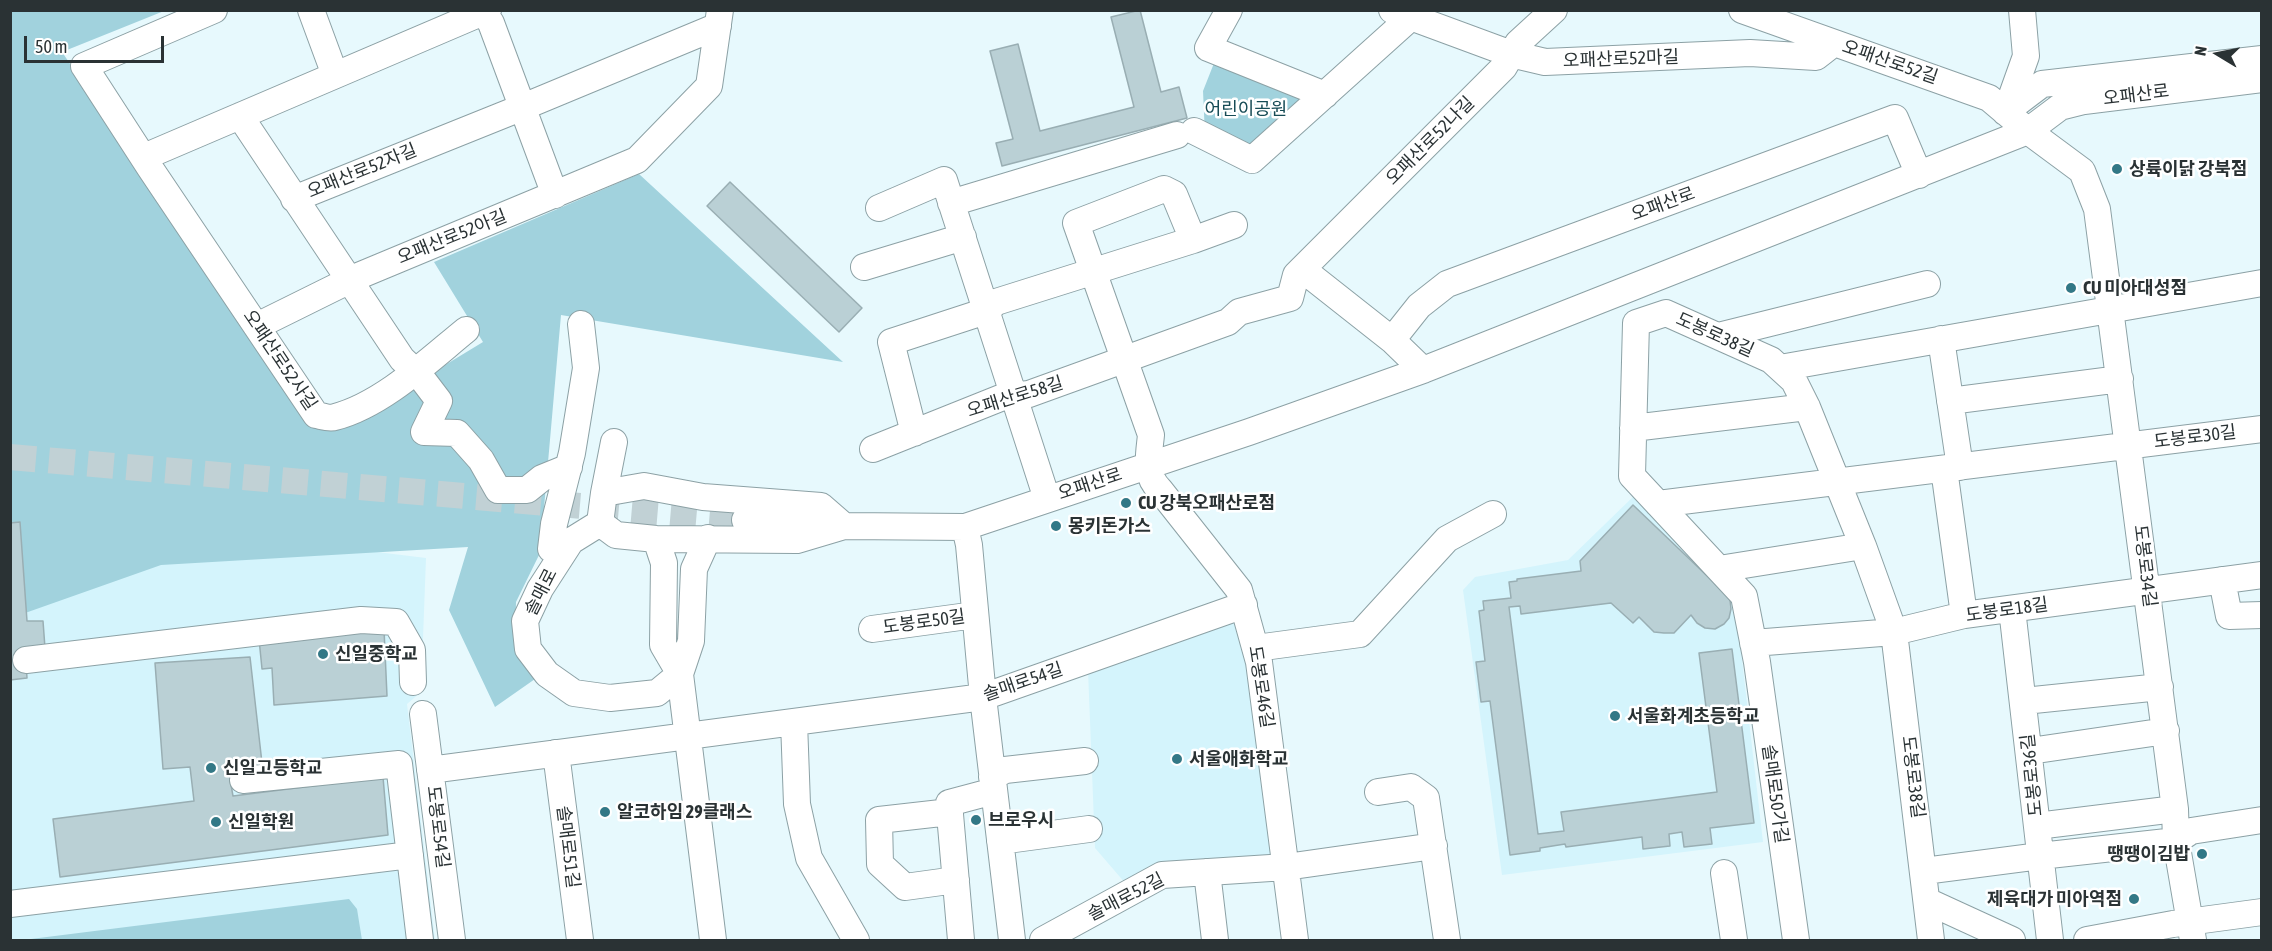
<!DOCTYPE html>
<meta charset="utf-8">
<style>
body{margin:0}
#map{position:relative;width:2272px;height:951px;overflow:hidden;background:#e7f9fd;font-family:"Asap Condensed",sans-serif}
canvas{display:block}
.frame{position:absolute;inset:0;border:12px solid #2a3234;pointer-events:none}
.north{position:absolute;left:2188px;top:24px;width:60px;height:60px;-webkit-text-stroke:4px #fff;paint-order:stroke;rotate:280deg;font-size:16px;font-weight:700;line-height:24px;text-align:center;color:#2a3234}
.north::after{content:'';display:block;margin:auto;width:21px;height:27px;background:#2a3234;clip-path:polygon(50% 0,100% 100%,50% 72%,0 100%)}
.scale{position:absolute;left:24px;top:36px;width:140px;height:27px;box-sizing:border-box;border:3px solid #2a3234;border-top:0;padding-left:8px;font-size:18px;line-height:21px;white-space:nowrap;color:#2a3234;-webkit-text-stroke:4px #fff;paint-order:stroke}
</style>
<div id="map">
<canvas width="2272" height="951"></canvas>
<div class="frame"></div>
<div class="north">N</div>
<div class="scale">50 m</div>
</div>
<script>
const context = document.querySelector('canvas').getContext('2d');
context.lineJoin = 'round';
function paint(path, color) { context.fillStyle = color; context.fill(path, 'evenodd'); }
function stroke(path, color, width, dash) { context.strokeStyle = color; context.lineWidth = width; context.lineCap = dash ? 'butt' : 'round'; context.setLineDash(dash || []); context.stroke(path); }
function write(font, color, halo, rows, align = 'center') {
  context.font = font + ' "Asap Condensed","Noto Sans KR",sans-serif'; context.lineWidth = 5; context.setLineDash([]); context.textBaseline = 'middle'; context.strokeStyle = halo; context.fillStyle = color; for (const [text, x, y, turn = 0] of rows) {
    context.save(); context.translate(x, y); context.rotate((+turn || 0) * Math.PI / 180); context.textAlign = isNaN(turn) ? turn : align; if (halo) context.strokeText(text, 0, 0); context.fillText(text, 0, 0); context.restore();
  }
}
paint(new Path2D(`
 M1637,493L1734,590L1763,842L1502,875L1463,590L1475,577L1568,560Z
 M25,509L426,558L421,692L407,704L435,940H11L10,510Z
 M1242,620L1277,856L1126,884L1095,848L1088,670Z`), '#d4f4fc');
paint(new Path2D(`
 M11,11H164L62,52L319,430H338L483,342L434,262L639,174L843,362L561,315L540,553L516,602L515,651L535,679L495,707L449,610L468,547L161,565L11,618Z
 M1218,53L1325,95L1254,159L1205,136L1203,91Z
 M349,899L357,909L362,940H23Z`), '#a1d2dd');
const building = new Path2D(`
 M1140,10L1161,92L1179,87L1187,118L1002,166L996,143L1013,139L990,51L1018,44L1040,131L1134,107L1111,17Z
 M730,182L862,308L839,332L707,206Z
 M1633,505L1725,593L1730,600L1731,609L1729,618L1724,624L1715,629L1705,628L1697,623L1691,615L1674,633H1664L1654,632L1639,617L1633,623L1611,603L1521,614L1520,606L1509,607L1538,834L1564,831L1561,812L1717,792L1699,653L1732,649L1754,823L1710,828L1712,844L1684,847L1682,832L1669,834L1670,846L1643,849L1642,837L1566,847L1565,844L1540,848V851L1510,855L1490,701L1481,702L1476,662L1485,661L1479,611L1484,610L1483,601L1511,598L1509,582L1517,581V579L1581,571L1580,561Z
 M20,522L27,621H43L45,648H25L27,678L10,680V523Z
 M384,629L387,696L274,705L272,668L262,669L259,639Z
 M250,657L262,763L228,768L233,796L383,777L388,835L60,877L53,819L194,801L190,767L163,769L155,663Z`);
paint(building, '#bad0d5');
stroke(building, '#99aeb3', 1.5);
stroke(new Path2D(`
 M10,457L745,520`), '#c1d1d5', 26, [26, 13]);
const minor = new Path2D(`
 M214,10L84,66L150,168L316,415C322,416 329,419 335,417C382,405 429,360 466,330
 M311,10L335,75
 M482,10L491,23L555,195
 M1229,10L1208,48L1325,95
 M1392,10L1511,54L1545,62L1750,53L1816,57L1834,43
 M1742,10L1989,98L2028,131L2082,171L2097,209L2175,809L2176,841L2193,940
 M2005,112L2042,84L2262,59
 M2006,112L2026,56L2022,10
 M240,116L402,359L420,376L439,401L424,432L457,433L481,460L498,490H527L542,478L569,467
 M1194,131L1252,160L1411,17
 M144,157L488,10
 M294,199L523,107L718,26
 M951,203L1177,135
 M879,208L944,180L1047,499
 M1193,240L1174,194L1164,189L1076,223L1151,435C1149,455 1144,475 1160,490L1239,590L1259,662L1295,940
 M864,267L963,237
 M1302,269L1392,340L1423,370
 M257,326L356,277L637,160L709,86L720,10
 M1718,336L1927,284
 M1941,339L1960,467
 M1392,340L1419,306L1447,284L1895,118L1919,175
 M1780,368L2262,283
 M1950,401L2120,379
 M1633,428L1807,407
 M914,433L891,342L986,311L996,302L1193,240L1234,225
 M873,449L1003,397L1029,394L1228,322L1239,312L1290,298L1296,275L1504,67L1518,43L1554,10
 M1944,469L1964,615
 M644,486L703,497L821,506L844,526L797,540L656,539L616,535L600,523L604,493Z
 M604,493L614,442
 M1658,504L2262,429
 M745,520L844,526L965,527L1249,432L1423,370L2028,131L2060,107L2084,101L2262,79
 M600,523L571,541L540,589L525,621L528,649L547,674L574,693L610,698L657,693L680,674L691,641L694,569L708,538
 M965,527L969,545L983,697L1012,940
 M656,539L664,563L663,645L680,674L713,940
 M561,554L551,549L554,524L572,453L586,368L581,324
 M1719,569L1863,546
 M2222,580L2229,616L2262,615
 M2012,609L2050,940
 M872,629L975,615
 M1753,643L1894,632L1964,615L2262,575
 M1256,648L1360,634L1447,539L1493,514
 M26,660L361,620L396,622L412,650L413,682
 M2024,701L2160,687
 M423,714L452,940
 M794,722L797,804L809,858L856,940
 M2030,751L2166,731
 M556,753L580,940
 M430,770L983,697L1244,605
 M992,777L1005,770L1085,761
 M243,780L399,764L420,940
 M1378,792L1411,787L1426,798L1447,940
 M950,812L879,820L880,864L905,887L956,880
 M2037,826L2175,809
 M1000,841L1089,829
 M1924,871L2040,856L2176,841L2191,831L2262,820
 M1207,872L1215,940
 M1724,873L1734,940
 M1927,901L2012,940
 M10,904L410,855
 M961,940L949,803L994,791
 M1043,940L1162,875L1286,867L1434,846
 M1796,940L1757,662L1744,596L1632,476L1636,323L1666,313L1771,360L1794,381L1807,407L1863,546L1894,632L1931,940
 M2087,940L2173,924L2262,912`);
stroke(minor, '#8ca1a5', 28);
stroke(minor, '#fff', 26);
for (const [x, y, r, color] of [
 [2117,169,6,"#337886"],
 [2071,288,6,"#337886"],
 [1126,503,6,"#337886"],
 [1056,526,6,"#337886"],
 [323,654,6,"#337886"],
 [1615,716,6,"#337886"],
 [1177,759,6,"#337886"],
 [211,768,6,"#337886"],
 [605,812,6,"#337886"],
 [976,820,6,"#337886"],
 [216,822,6,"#337886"],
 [2202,854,6,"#337886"],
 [2134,899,6,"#337886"]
]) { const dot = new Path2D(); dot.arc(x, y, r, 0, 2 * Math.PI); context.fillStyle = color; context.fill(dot); stroke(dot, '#fff', 2); }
write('18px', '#2a3234', '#fff', [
 ["오패산로52마길",1621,59,-2],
 ["오패산로52길",1890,62,19],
 ["오패산로",2136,95,-7],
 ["오패산로52나길",1430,141,-45],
 ["오패산로52자길",362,171,-22],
 ["오패산로",1663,204,-20],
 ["오패산로52아길",452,237,-22],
 ["도봉로38길",1715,335,24],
 ["오패산로52사길",280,360,56],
 ["오패산로58길",1015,397,-17],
 ["도봉로30길",2195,437,-7],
 ["오패산로",1090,484,-18],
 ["도봉로34길",2145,566,83],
 ["솔매로",541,592,-63],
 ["도봉로18길",2007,610,-8],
 ["도봉로50길",924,622,-8],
 ["솔매로54길",1023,682,-19],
 ["도봉로46길",1261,687,81],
 ["도봉로36길",2032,775,-96],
 ["도봉로38길",1913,777,83],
 ["솔매로50가길",1775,794,82],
 ["도봉로54길",438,827,83],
 ["솔매로51길",568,847,83],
 ["솔매로52길",1126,897,-27]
]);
write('18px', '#164b55', '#fff', [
 ["어린이공원",1246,109]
]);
write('bold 18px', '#2a3234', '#fff', [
 ["상륙이닭 강북점",2129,169],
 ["CU 미아대성점",2083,288],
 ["CU 강북오패산로점",1138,503],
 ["몽키돈가스",1068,526],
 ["신일중학교",335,654],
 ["서울화계초등학교",1627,716],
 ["서울애화학교",1189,759],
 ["신일고등학교",223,768],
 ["알코하임 29클래스",617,812],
 ["브로우시",988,820],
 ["신일학원",228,822],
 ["땡땡이김밥",2190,854,"right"],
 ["제육대가 미아역점",2122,899,"right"]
], 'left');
</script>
